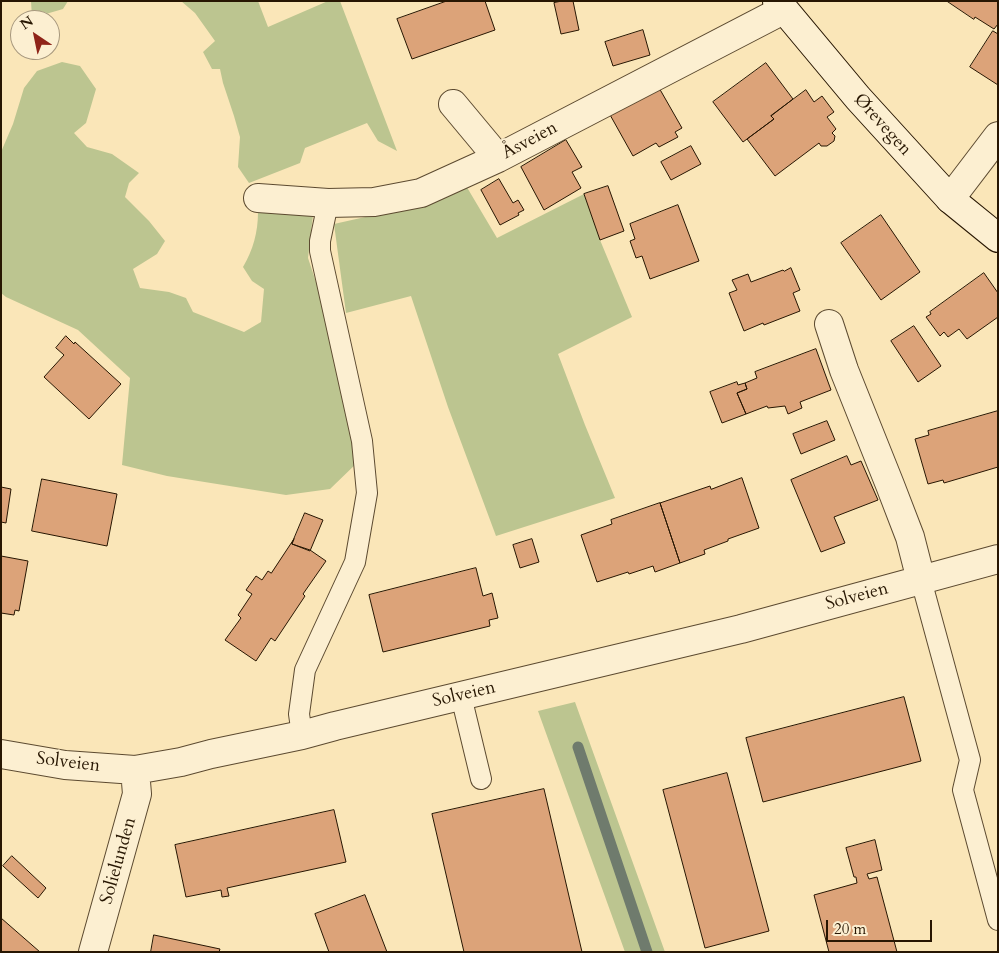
<!DOCTYPE html>
<meta charset="utf-8">
<style>
body{margin:0}
#map{position:relative;width:999px;height:953px;overflow:hidden;background:#fae6b8;font-family:Cardo,serif}
canvas{display:block}
.frame{position:absolute;inset:0;border:2px solid #271602;pointer-events:none}
.north{position:absolute;left:10px;top:10px;width:50px;height:50px;box-sizing:border-box;background:#fcefd1;border:1px solid #a7987e;border-radius:50%;rotate:326deg;font-size:14px;font-weight:700;line-height:20px;text-align:center;color:#271602}
.north::after{content:'';display:block;margin:auto;width:18px;height:22px;background:#8f2418;clip-path:polygon(50% 0,100% 100%,50% 72%,0 100%)}
.scale{position:absolute;left:826px;top:920px;width:106px;height:22px;box-sizing:border-box;border:2px solid #271602;border-top:0;padding-left:6px;font-size:15px;line-height:18px;white-space:nowrap;color:#271602;-webkit-text-stroke:4px #fcefd1;paint-order:stroke}
</style>
<div id="map">
<canvas width="999" height="953"></canvas>
<div class="frame"></div>
<div class="north">N</div>
<div class="scale">20 m</div>
</div>
<script>
const context = document.querySelector('canvas').getContext('2d');
context.lineJoin = 'round';
function paint(path, color) { context.fillStyle = color; context.fill(path, 'evenodd'); }
function stroke(path, color, width, dash) { context.strokeStyle = color; context.lineWidth = width; context.lineCap = dash ? 'butt' : 'round'; context.setLineDash(dash || []); context.stroke(path); }
function write(font, color, halo, rows, align = 'center') {
  context.font = font + ' Cardo,serif'; context.lineWidth = 4; context.setLineDash([]); context.textBaseline = 'middle'; context.strokeStyle = halo; context.fillStyle = color; for (const [text, x, y, turn = 0] of rows) {
    context.save(); context.translate(x, y); context.rotate((+turn || 0) * Math.PI / 180); context.textAlign = isNaN(turn) ? turn : align; if (halo) context.strokeText(text, 0, 0); context.fillText(text, 0, 0); context.restore();
  }
}
paint(new Path2D(`
 M31,1H68L63,9L32,18Z
 M181,1H258L268,27L328,1H340L397,151L378,141L367,123L305,148L300,163L249,183L238,167L240,137L234,116L223,83L220,69H212L203,52L215,41L195,13Z
 M62,62L80,66L96,89L86,123L74,133L87,147L112,154L139,173L129,183L125,197L149,221L165,241L157,254L133,269L140,288L169,292L186,298L193,312L244,332L261,322L264,289L252,281L243,267C253,250 258,232 258,212L313,215L308,258L324,306L359,461L330,489L286,495L167,476L122,465L130,378L78,330L6,297L1,293V152L13,124L24,88L37,71Z
 M465,184L497,238L584,194L600,240L632,317L558,354L585,425L615,498L496,536L448,407L411,296L346,313L334,224L383,213Z
 M575,702L665,952H625L538,711Z`), '#bcc590');
stroke(new Path2D(`
 M578,747L647,952`), '#6f7b6d', 11);
const building = new Path2D(`
 M447,1H485L495,30L412,59L397,19Z
 M562,1H573L579,30L561,34L554,3Z
 M947,1H998V24L994,29L975,17L974,19Z
 M643,30L650,55L613,66L605,42Z
 M993,31L998,34V85L970,67Z
 M766,63L793,99L771,116L774,119L743,142L713,102Z
 M658,86L682,128L675,132L678,137L659,147L656,143L633,156L609,113Z
 M806,90L814,102L822,96L834,112L827,117L836,129L832,133L835,136L834,141L827,146H821L819,143L775,176L747,139L774,119L771,116Z
 M566,140L582,167L572,172L581,188L544,210L521,167Z
 M691,146L701,164L671,180L661,162Z
 M499,179L513,203L518,200L524,210L518,213L519,215L500,225L481,190Z
 M608,186L624,231L600,240L584,194Z
 M678,205L699,261L650,279L642,256L636,258L630,241L635,239L630,224Z
 M881,215L920,272L881,300L841,243Z
 M791,268L800,290L793,293L800,311L764,325L763,323L744,331L729,293L737,290L732,280L748,274L751,282L783,270L784,271Z
 M984,273L998,293V317L967,339L959,329L948,337L944,332L940,336L926,317L931,314L930,312Z
 M914,326L941,366L918,382L891,341Z
 M66,336L74,344L75,342L121,384L89,419L44,377L64,355L56,348Z
 M816,349L831,390L800,402L802,408L788,414L785,406L768,408L767,406L746,414L737,393L747,389L745,383L757,378L755,372Z
 M737,382L738,385L745,383L747,389L737,393L746,414L722,423L710,392Z
 M998,411V467L944,483L943,480L928,484L915,439L929,435L928,431Z
 M827,421L835,440L801,454L793,434Z
 M847,456L851,465L861,461L878,500L834,517L845,543L821,552L791,480Z
 M742,478L759,528L728,539V541L704,550L705,554L680,563L660,503L710,486L711,489Z
 M42,479L117,494L107,546L32,531Z
 M1,487L11,489L6,523L1,522Z
 M660,503L680,563L655,572L653,566L629,574L628,572L597,582L581,535L612,524L611,520Z
 M305,513L323,520L310,551L292,544Z
 M294,539L292,544L310,550L326,561L303,594L305,596L275,641L271,638L256,661L225,640L241,618L238,615L252,594L246,590L256,576L262,580L268,571L271,573Z
 M532,539L539,562L520,568L513,545Z
 M1,556L28,561L19,611L15,610L14,615L1,613Z
 M476,568L483,596L492,593L498,618L489,620L490,626L383,652L369,595Z
 M904,697L921,761L763,802L746,738Z
 M727,773L769,931L705,948L663,790Z
 M544,789L582,952H464L432,814Z
 M334,810L346,862L227,888L229,896L222,897L221,890L186,897L175,845Z
 M875,840L882,870L867,874L869,879L877,877L897,952H829L814,895L857,883L856,877H854L846,848Z
 M12,856L46,888L38,898L3,866Z
 M365,895L387,952H329L315,914Z
 M1,918L40,952H1Z
 M154,935L220,949L219,952H151Z`);
paint(building, '#dca379');
stroke(building, '#271602', 1);
const lane = new Path2D(`
 M921,580L970,760L963,790L998,920
 M461,696L481,779
 M302,735L299,714L305,670L355,562L367,493L362,441L320,251V241L328,203`);
const street = new Path2D(`
 M453,104L498,158
 M258,198L328,203L374,202L421,193L498,158L783,10
 M950,199L998,136
 M829,324L844,370L890,485L910,537L921,580
 M1,754L65,765L135,770L181,762L211,754L302,735L335,726L741,629L998,559
 M93,952L137,794L135,770`);
const secondary = new Path2D(`
 M777,1L858,98L950,199L998,238`);
stroke(lane, '#5c4a30', 22);
stroke(street, '#5c4a30', 30);
stroke(secondary, '#271602', 30);
stroke(lane, '#fcefd1', 20);
stroke(street, '#fcefd1', 28);
stroke(secondary, '#fcefd1', 28);
write('18px', '#271602', '#fcefd1', [
 ["Ørevegen",882,125,48],
 ["Åsveien",530,141,-28],
 ["Solveien",857,597,-15],
 ["Solveien",464,695,-13],
 ["Solveien",68,763,7],
 ["Solielunden",119,861,-74]
]);
</script>
